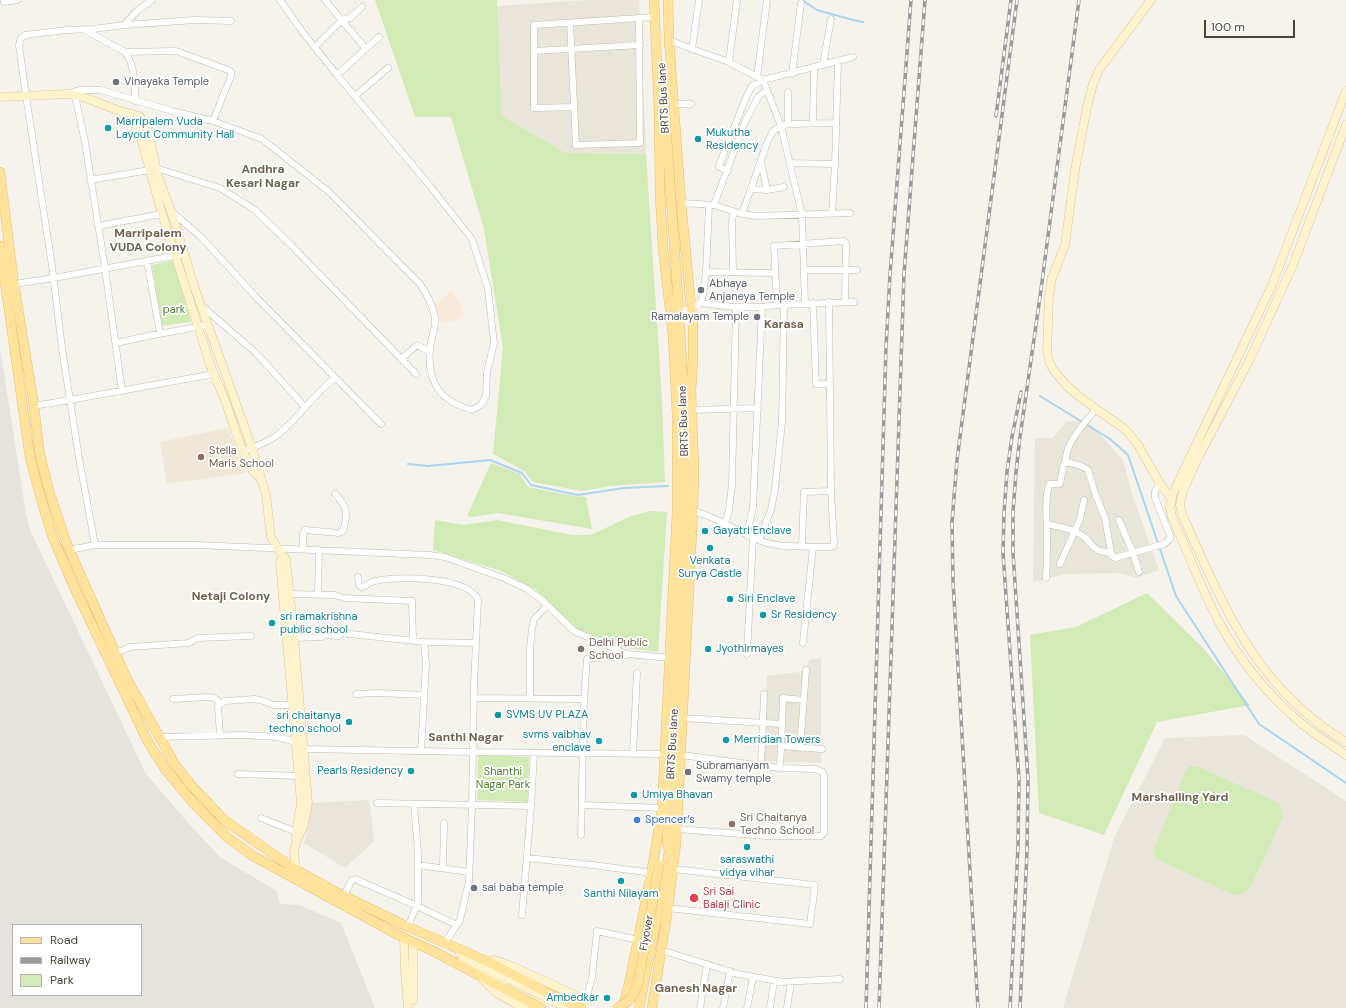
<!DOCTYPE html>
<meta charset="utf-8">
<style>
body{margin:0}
#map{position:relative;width:1346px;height:1008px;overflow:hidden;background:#f6f3ec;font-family:"DM Sans",sans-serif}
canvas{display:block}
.legend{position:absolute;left:12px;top:924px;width:130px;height:72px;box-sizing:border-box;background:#fff;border:1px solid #b7b4b0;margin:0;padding:5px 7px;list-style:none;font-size:12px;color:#4b4439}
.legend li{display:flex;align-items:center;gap:8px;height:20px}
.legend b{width:20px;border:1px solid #b7b4b0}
.scale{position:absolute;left:1204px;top:20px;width:91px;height:18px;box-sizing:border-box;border:2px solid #4b4439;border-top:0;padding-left:5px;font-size:12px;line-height:14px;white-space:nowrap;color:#4b4439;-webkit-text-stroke:3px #fff;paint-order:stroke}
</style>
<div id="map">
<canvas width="1346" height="1008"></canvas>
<ul class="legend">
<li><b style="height:5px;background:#ffe39c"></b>Road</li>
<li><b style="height:5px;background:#9a9a9a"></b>Railway</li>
<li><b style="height:11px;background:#d2eab5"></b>Park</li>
</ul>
<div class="scale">100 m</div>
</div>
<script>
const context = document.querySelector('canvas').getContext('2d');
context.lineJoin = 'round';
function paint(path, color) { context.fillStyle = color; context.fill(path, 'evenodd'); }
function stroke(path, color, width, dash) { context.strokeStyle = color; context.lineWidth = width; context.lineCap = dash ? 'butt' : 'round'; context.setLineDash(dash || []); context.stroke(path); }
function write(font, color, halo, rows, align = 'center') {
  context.font = font + ' "DM Sans",sans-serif'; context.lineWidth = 3.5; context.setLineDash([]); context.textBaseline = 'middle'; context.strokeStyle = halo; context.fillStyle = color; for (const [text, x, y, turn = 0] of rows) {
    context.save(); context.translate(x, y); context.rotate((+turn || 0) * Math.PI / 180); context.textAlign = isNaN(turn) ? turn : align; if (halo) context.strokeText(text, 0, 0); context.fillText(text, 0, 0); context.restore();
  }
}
paint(new Path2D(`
 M589,0H639L646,154L566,153L502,116L497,6Z
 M1087,420L1123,460L1133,497L1159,570L1137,578L1118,573L1066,574L1033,582L1035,438H1053L1066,422Z
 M821,658V763L762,761L767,676L807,671L809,660Z
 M1244,735L1346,801V1008H1063L1114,838L1165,738Z
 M369,800L374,841L345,868L304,843L312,803Z`), '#eae5da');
paint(new Path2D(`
 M452,291L461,305L464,315L453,322H441L435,303Z`), '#f7ead8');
paint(new Path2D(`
 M0,348L26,514L30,530L146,774L189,824L221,858L277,891L280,904L300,905L341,923L375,1008H0ZM13,925H141V995H13Z`), '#e6e2dd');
paint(new Path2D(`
 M228,428L245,473L167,484L160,442Z`), '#efe8d6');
paint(new Path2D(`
 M375,0H497L502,116L566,153L646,154L662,400L665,482L611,486L582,491L533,482L524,471L493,454L503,348L484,229L451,117H415Z
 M171,261L174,262L179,277L191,322L162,326L152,265Z
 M491,463L520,474L528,487L574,496L586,497L592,529L498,513L472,517L467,516Z
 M650,511L667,512L658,652L625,648L576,628L536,590L501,571L433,550L435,520L464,525L497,520L572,535H591L631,516Z
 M1147,593L1204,649L1250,705L1157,722L1104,835L1039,813L1030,635L1076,627Z
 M478,755L529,757L528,802L477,800Z
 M1190,766H1196L1279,803L1283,817L1249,890L1244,893L1234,895L1157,859L1153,855L1154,850L1186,770Z`), '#d2eab5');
stroke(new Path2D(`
 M802,0L817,10L853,20L863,22
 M1040,396L1110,439L1128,455L1176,596L1259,724L1346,783
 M408,464L428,466L490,460L522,473L531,485L578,495L624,488L668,486`), '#a9d4f2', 2);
const street = new Path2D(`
 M4,0V2L18,0
 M325,0L366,49
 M699,0L692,49L729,62L763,80L781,126L802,215L805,304
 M570,23L576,145L640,143L639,18
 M124,25L195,20L231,21
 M85,30L125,52C135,65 135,85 135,101
 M669,40L692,49
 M315,47L342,20L350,18L362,7
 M534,51L640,45
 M125,52L176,51L228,70L231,72V76L213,121
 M729,62L737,0
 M823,65L831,19
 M792,74L801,3
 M337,75L379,37
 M757,77L767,0
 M788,92V124
 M68,94L79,90H101L172,111L213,121L262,139L328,191L420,284C427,295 433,305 435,318C436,327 431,339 430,348C427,382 439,401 472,410L481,405L486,396L487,372L494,343L488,289L472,239L430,186L337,75L301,30L280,0
 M75,96L85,142L105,268L122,391
 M355,96L388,68
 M674,104H691
 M574,107L534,108V25L655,17
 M813,123L814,68
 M761,161L767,190
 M790,163L835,164
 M156,168L220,188L255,210L292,246L416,374
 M728,171L719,167V165L747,95L752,86L763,80L853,57
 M90,180L150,170
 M751,189L767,190L784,187
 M681,203L714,205L742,214L756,216L850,213
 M714,205L745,122L758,97L767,90
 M171,211L202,238L255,296L381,424
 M832,213L835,164L838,61
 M742,214L767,143L773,131L781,126L788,124L836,123
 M98,226L162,214
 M147,261L160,333
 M804,270H857
 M706,272L775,273
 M733,272L732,220L734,212
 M14,284L54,278L184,254
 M700,303L703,295L706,272L709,205
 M813,303L816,384H830
 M780,305L854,302
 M202,306L256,353L305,407
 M762,307L777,305L774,246L843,241L845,242L846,244L845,302
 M676,311L692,309L700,303L734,307H762L753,508L747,534
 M116,343L153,335L208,325
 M401,359L417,345L430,352
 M33,406L70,400L214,374
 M692,410L758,408
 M243,452C253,447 267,443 276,436C299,419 312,395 335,378
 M1066,462C1064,444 1085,423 1096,409
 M693,511C717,517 736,531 758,540C775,547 795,546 813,547L803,643
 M1119,520L1133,553L1139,572
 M725,523L729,511L732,484L736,307
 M1047,524C1058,527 1070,528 1080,534C1094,542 1089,551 1111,553
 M759,540L771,510L775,489L782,422L784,305
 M95,545L79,458L62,348L52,266L26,96L19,45L21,38L25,35L67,30L93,29L124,25L138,10L152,0
 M802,546L804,492L831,491
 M813,547H831L833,546L834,544L831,491L829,302
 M303,549V533L305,530L339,533L343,531C348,515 348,506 335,494
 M69,550L95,545H197L429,555L445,557L506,579L527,589L543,601L574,631L627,654L670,658
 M1060,564L1080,519L1084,500
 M358,577L359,585L361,587C367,586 370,582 375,581C397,576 468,576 478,600L474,685L472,806L469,881L460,920L445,943
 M1046,578C1047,564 1047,551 1047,537C1047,524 1044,493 1050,484H1060L1064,463C1071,462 1083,466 1088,470L1096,496L1105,518L1111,553L1112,556L1115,558L1164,544L1170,539V535L1155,498V491L1160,484
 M289,594L335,595L344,598L412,601L413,640
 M318,594L319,550
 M294,638L322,637L323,635L339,636L341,633L424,642L476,643
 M116,653L130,647L189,643L197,638L251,636
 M747,654L753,537
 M356,694L377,693L424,695
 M474,698L584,699L581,835
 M530,698V648L532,629L534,619L547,606
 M173,699L208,697L214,698L220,703
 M584,699L587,659L627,655
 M683,718L782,724L783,698L803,700
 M220,735L218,706L225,701L255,699L264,701L273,705H292
 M159,737L242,735L278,737L296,742L303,749L473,752L664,754
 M781,746L822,749
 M800,748L806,670
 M421,751L426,664L424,642
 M633,754L637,673
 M761,766L764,694
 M780,768L782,724
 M238,774L299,776
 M377,803L531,806
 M582,805L662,808
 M261,818L296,832
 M677,829L767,836H821L824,833V776L823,772L815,769L780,768L681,755
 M527,858L593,865L652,873
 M418,865L469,872
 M443,868L444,823
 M344,895L352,880L355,879L417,906L457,925
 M668,908L810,924L815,885L674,869
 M522,915L531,806L534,753
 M408,927L418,902V852L414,804
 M661,950L738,974L782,982L840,979
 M586,1000L592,977L597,931L638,940
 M700,1008L707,964
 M723,1008L730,971
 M747,1008L753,977
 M770,1008L774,981
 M787,1008L791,982`);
const secondary = new Path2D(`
 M1151,0L1099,70L1093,84L1087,107L1075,170L1065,245L1052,278L1049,296L1047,352L1050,364L1055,372L1067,386L1081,398L1126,430L1138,445L1160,484L1171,498
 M1346,91L1272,285L1173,493L1170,507L1172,517C1188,552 1201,589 1219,622C1238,657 1263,689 1292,715C1308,731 1328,742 1346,755
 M0,97L68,94L83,97L120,111L139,116L146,123L158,176L173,217L194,286L252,448L266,495L271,537L283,557L286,559L294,638L308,803L304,824L296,843L294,852L296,870
 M132,114L141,138L162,214L211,367L226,403L242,450L253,471L260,478
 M1346,125L1293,265L1250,359L1196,462L1183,491L1180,505L1182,514C1223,606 1256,688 1346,742
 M283,557L280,562L301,802C300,814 296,826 296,839
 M404,938L405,971L408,1008
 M413,943V1000
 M460,954L566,1008
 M462,962L504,982
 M489,962L494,960L514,967L586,1000
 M482,978C491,992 510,1001 525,1008`);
const primary = new Path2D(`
 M0,172L14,284L33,399L40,455L50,494L68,547L127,679L174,763L190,784L224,820L296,870L336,892L408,927L489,962L550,994L581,1008
 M0,246L30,458L42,502L53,538L75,589L148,742L165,769L195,805L227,837L253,856L404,938L433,951L541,1008
 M622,1008C630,986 633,963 638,940C647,896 656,852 662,808L677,513V414L673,336L663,248L660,195L659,111L654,0
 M639,1008L667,867L669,851L667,842L671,781L685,509C687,376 673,243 665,110
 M652,1008L668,908L676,844L693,511L694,470L691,390L693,358V327L681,203L669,40L668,0`);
stroke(street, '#c2bbae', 7);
stroke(secondary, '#d6c79b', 9);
stroke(primary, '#e6c16a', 10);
stroke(street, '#fff', 6);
stroke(secondary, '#fff3cd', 8);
stroke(primary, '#ffe39c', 9);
const rail = new Path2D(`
 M996,116L1011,0
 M866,1008L886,347L890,275L911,0
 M879,1008L904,274L925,0
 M978,1008L953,581L952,522L957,460L1017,0
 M1010,1008L1018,847L1019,779L1003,553L1004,513L1007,472L1012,437L1021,392
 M1020,1008L1027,851L1028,779L1013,553V512L1016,472L1020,437L1040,297L1079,0`);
stroke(rail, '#9a9a9a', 3.5);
stroke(rail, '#fff', 2, [6]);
const primaryBridge = new Path2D(`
 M617,1008C631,1000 632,999 638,984L659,865`);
stroke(primaryBridge, '#e6c16a', 10, []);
stroke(primaryBridge, '#ffe39c', 9);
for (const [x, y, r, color] of [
 [116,82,4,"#6b7280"],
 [108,128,4,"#0f9aa8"],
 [698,139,4,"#0f9aa8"],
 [701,290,4,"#6b7280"],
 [757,317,4,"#6b7280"],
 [201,457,4,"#8d6e63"],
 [705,531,4,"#0f9aa8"],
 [710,548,4,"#0f9aa8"],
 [730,599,4,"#0f9aa8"],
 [763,615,4,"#0f9aa8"],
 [272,623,4,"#0f9aa8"],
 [581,649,4,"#8d6e63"],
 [708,649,4,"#0f9aa8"],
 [498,715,4,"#0f9aa8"],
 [349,722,4,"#0f9aa8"],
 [726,740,4,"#0f9aa8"],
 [599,741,4,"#0f9aa8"],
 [411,771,4,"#0f9aa8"],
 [688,772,4,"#6b7280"],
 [634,795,4,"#0f9aa8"],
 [637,820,4,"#3f7fe0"],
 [732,824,4,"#8d6e63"],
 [747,847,4,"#0f9aa8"],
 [621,881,4,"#0f9aa8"],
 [474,888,4,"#6b7280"],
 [694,898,5,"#e0444e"],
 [607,998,4,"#0f9aa8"]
]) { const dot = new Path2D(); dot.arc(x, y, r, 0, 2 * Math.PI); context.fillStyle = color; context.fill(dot); stroke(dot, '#fff', 1.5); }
write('11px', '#5b616d', '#fff', [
 ["Vinayaka Temple",124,82],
 ["Abhaya",709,284],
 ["Anjaneya Temple",709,297],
 ["Ramalayam Temple",749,317,"right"],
 ["Subramanyam",696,766],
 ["Swamy temple",696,779],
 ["sai baba temple",482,888]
], 'left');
write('11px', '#4b4439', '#fff', [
 ["BRTS Bus lane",664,98,-93],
 ["BRTS Bus lane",684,421,-92],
 ["BRTS Bus lane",673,744,-87],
 ["Flyover",647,933,-80]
]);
write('11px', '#0d838f', '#fff', [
 ["Marripalem Vuda",116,122],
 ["Layout Community Hall",116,135],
 ["Mukutha",706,133],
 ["Residency",706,146],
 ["Gayatri Enclave",713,531],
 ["Venkata",710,561,"center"],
 ["Surya Castle",710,574,"center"],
 ["Siri Enclave",738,599],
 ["Sr Residency",771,615],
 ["sri ramakrishna",280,617],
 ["public school",280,630],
 ["Jyothirmayes",716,649],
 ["SVMS UV PLAZA",506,715],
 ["sri chaitanya",341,716,"right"],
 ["techno school",341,729,"right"],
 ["svms vaibhav",591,735,"right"],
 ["enclave",591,748,"right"],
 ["Merridian Towers",734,740],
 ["Pearls Residency",403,771,"right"],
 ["Umiya Bhavan",642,795],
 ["saraswathi",747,860,"center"],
 ["vidya vihar",747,873,"center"],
 ["Santhi Nilayam",621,894,"center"],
 ["Ambedkar",599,998,"right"]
], 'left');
write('11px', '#4a7f2a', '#fff', [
 ["park",174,310],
 ["Shanthi",503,772],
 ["Nagar Park",503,785]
]);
write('11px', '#785e54', '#fff', [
 ["Stella",209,451],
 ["Maris School",209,464],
 ["Delhi Public",589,643],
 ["School",589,656],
 ["Sri Chaitanya",740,818],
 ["Techno School",740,831]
], 'left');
write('11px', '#366cbe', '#fff', [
 ["Spencer’s",645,820]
], 'left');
write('11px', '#be3a42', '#fff', [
 ["Sri Sai",703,892],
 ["Balaji Clinic",703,905]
], 'left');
write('bold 12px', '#6e6250', '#fff', [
 ["Andhra",263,170],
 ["Kesari Nagar",263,184],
 ["Marripalem",148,234],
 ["VUDA Colony",148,248],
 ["Karasa",784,325],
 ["Netaji Colony",231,597],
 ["Santhi Nagar",466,738],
 ["Marshalling Yard",1180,798],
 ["Ganesh Nagar",696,989]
]);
</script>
